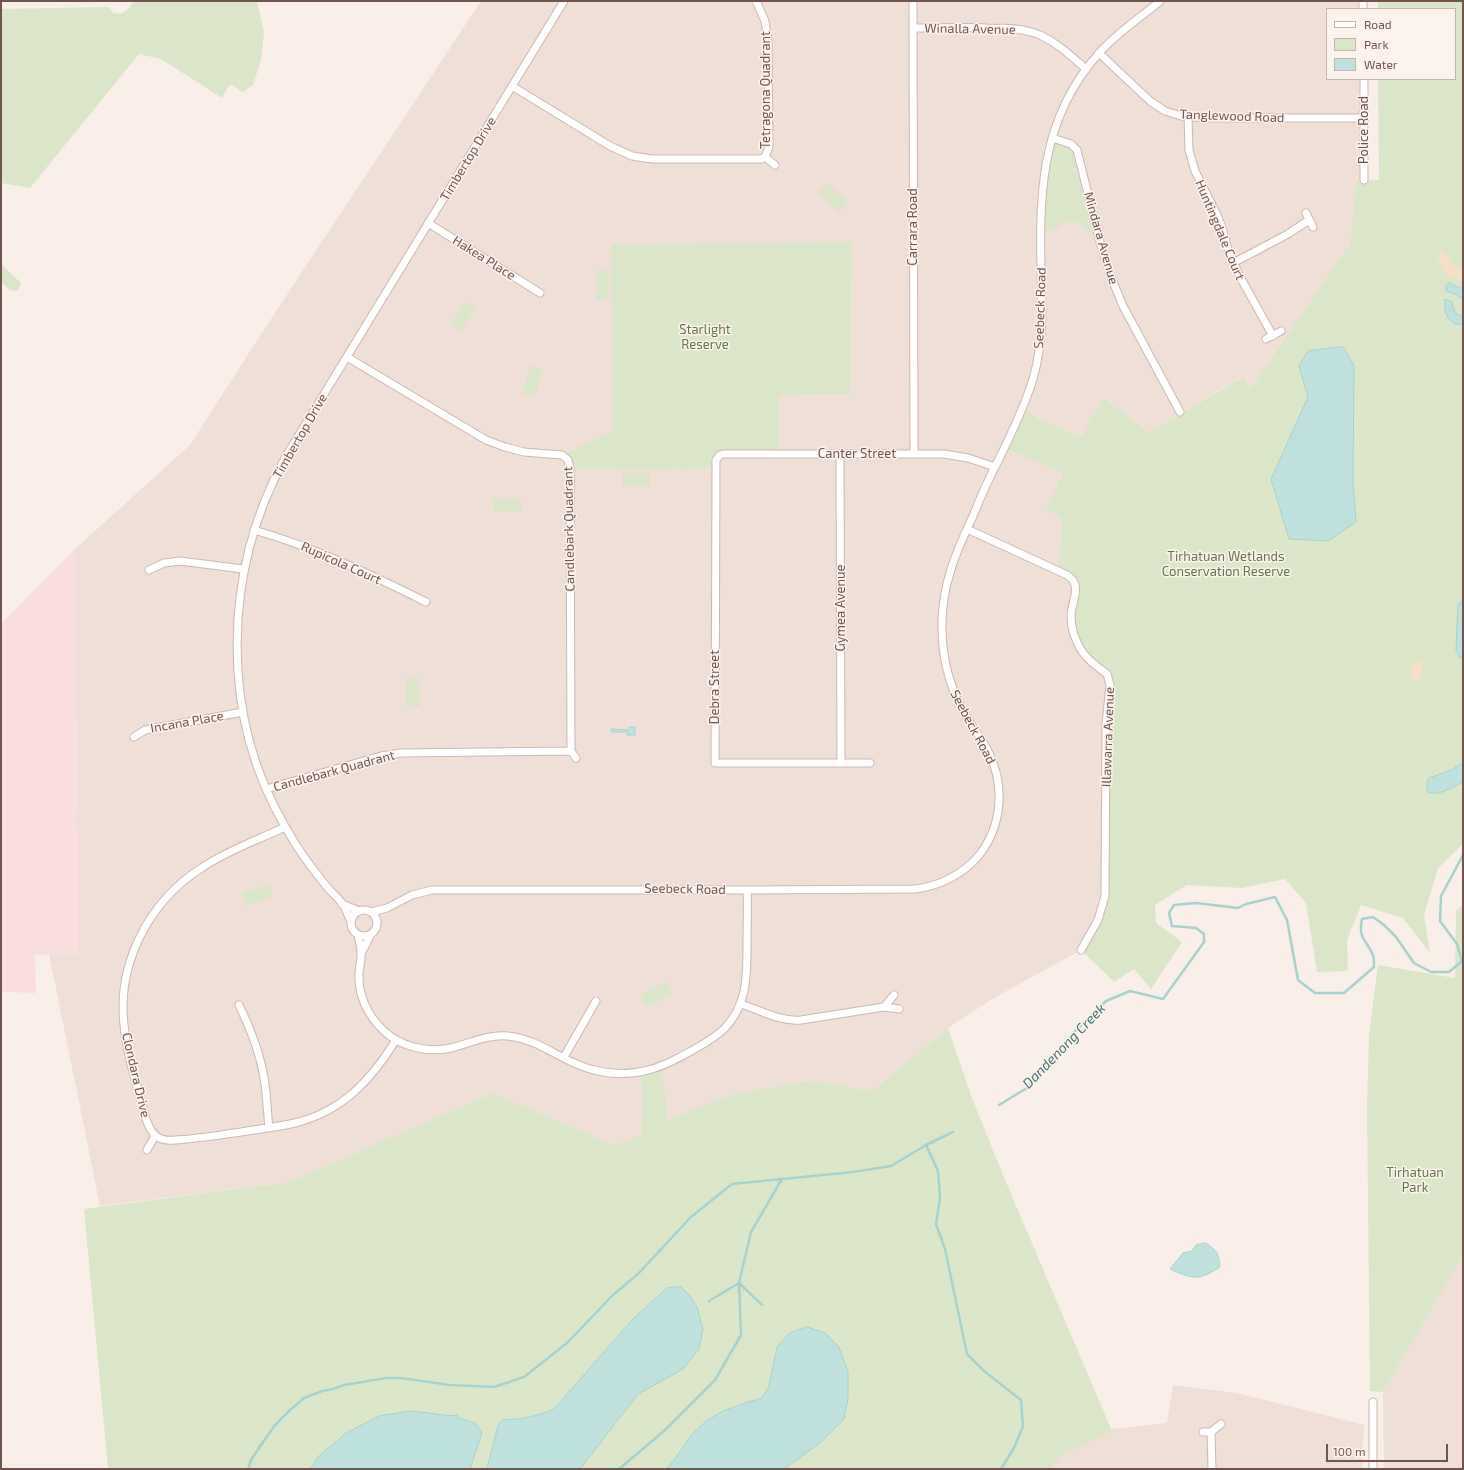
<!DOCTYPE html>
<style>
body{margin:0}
#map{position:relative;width:1464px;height:1470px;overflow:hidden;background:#faeee8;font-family:"Exo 2",sans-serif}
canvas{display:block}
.frame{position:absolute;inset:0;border:2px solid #71534f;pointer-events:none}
.legend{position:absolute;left:1326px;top:8px;width:130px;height:72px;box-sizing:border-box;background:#fdf3ed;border:1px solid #c5b3ae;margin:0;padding:5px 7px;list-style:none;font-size:12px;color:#71534f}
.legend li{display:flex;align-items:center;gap:8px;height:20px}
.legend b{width:20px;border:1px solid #c5b3ae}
.scale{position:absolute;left:1326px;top:1444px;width:122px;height:18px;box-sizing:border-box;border:2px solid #71534f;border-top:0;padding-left:5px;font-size:12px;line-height:14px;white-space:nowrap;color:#71534f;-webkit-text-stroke:3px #fdf3ed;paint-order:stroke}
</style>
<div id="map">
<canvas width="1464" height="1470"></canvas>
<div class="frame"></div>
<ul class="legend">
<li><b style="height:5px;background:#fff"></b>Road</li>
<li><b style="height:11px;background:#dbe6c8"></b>Park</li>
<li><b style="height:11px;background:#bee1de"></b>Water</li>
</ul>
<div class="scale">100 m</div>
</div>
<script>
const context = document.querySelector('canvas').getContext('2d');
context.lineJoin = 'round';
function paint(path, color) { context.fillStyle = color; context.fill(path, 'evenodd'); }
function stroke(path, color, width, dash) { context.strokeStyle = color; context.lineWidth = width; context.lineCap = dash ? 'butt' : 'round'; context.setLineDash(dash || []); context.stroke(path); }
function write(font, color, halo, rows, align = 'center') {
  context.font = font + ' "Exo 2",sans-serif'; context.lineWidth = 3; context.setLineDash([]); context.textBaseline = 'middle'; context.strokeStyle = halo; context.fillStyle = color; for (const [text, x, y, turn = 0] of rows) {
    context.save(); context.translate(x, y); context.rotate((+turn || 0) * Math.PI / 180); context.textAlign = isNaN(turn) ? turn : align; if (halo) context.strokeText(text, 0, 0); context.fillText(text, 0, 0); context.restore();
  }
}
paint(new Path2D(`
 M481,1H1363V9H1327V79H1364V180L1356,181L1350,243L1250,389L1242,377L1149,432L1103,397L1081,437L1032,414L1004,448L1063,473L1045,510L1062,518L1059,561L1070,577L1107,674L1105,896L1081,950L994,998L948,1028L872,1091L812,1080L733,1094L641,1136L615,1145L492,1093L289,1182L100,1206L49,954L78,953L75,549L190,445L263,331ZM852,242L851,394L779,395V443L717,458L714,468L656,470L570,469L563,455L613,432Z
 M1463,1256V1469H1384L1383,1392Z
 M1173,1385L1237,1393L1364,1425L1362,1469H1044L1061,1456L1112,1429L1167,1423Z`), '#f0dfd7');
paint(new Path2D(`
 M75,549L78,954L35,955L36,993L2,992L1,624Z`), '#f9dedd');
paint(new Path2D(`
 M134,1H257L264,33L261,60L253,85L243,92L230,84L222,98L161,59L139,54L30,188L1,183V9L109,7L113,13C123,16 129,9 134,1Z
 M1378,1H1463V844L1438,868L1424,915L1430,953L1403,918L1361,905L1347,940L1348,971L1317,972L1306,903L1285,879L1242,888L1187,885L1155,905L1156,923L1182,942L1151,989L1134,969L1114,982L1081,950L1101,912L1109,681L1092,663L1072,628L1076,586L1055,570L1059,561L1062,518L1045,510L1063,473L1004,448L1022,410L1081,437L1103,397L1149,432L1243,377L1250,389L1350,243L1356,181L1379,180L1378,79H1455V9H1378Z
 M1052,138L1073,146L1097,230L1088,232L1079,223L1073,221H1067L1054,231L1041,230Z
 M827,183L848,202L839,212L818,193Z
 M852,242L851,394L779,395V454H723L715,468L656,470L570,469L562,455L613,431L611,244Z
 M1,264L21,283L19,289L16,291L10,290L1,282Z
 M596,270H609V299H596Z
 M465,301L476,308L461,332L450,325Z
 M530,365L544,369L535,397L522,393Z
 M622,473H650V486H622Z
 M493,499H521V512H493Z
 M406,678H419L420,707H406Z
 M269,884L273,896L246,906L241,893Z
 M1463,905V1256L1383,1392L1370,1391L1367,1105L1369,1034L1378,965L1455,978L1456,911Z
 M666,982L672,994L646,1007L640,995Z
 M948,1028L972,1098L1003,1175L1112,1431L1061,1456L1049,1469H108L84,1209L289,1182L492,1093L615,1145L641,1135L643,1103L640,1072L662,1066L667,1120L733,1094L812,1080L872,1091Z`), '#dbe6c8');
paint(new Path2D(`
 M1442,251H1444C1449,259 1452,268 1463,270V279C1447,282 1437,267 1439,253Z
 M1416,661C1426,664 1423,671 1422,678L1418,680L1413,679L1411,675L1412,663Z`), '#f5e0c6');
const water = new Path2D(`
 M1451,283L1459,288L1463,287V300L1457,295L1446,291V285Z
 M1445,300H1447L1452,302C1454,310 1454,316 1463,316V325C1449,325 1443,313 1445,300Z
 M1343,347L1354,366L1353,481L1356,522L1328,541L1289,539L1271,479L1308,397L1299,366L1308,351Z
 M1463,601V659L1460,658L1456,650L1458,606L1459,603Z
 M630,727H635V735H627V732H611V729L627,730Z
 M1463,763V782C1453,787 1438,797 1428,792C1426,787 1427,782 1429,778L1451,770Z
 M1206,1243C1217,1251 1219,1253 1220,1267C1215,1270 1209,1274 1203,1276C1192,1280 1179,1273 1170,1269L1183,1253L1192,1251L1196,1245Z
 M681,1287L690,1296L697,1307L703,1329L699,1349L683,1369L638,1394L580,1469H487L498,1426L502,1420C523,1419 535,1417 554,1409L632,1320L667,1288Z
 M807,1327L825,1333L839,1347L848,1372V1398L844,1419L821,1442L784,1469H666C676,1459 682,1448 690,1437C711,1412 732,1407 762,1398L769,1386L777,1347L790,1333Z
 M411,1411L451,1416L457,1415L461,1419L475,1423L482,1433L470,1469H310L319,1456L346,1433L379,1416Z`);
paint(water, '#bee1de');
stroke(water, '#a6d2ce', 1);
stroke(new Path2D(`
 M999,1105L1027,1088L1072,1034L1106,1001L1130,991L1163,999L1204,942V934L1196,928L1172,926L1169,913L1174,905L1196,903L1238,908L1246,904L1275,897L1287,920L1298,980L1315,993H1344L1374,967C1374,963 1374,958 1373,955C1366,939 1358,939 1362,919L1373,917L1384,925L1396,937L1414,963L1431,972H1449L1462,961L1457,944L1440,921L1441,896L1463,855
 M953,1132L926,1145L938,1171L940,1198L936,1224L945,1249L967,1354L984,1371L1021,1400L1023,1426L1014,1448L1001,1469
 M709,1301L739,1283L762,1305
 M248,1469L251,1460L261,1445L275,1425L290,1410L304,1398L322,1391L333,1389L344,1385L386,1378H401L450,1385L494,1387L524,1377L567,1343L613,1295L638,1274L691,1217L732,1184L853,1172L891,1166L926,1145
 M619,1469L664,1431L715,1380L741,1335L739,1283L751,1232L782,1179`), '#a6d2ce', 2.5);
const street = new Path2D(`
 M913,1L914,453
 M1363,1V9
 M913,28C938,28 963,27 987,28C1006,28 1025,28 1042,36C1059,44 1072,57 1086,69
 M1099,53L1150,101L1165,111L1181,116L1210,118H1364
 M1364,79V180
 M512,86L610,146L632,156L652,159H761L765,157L769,147L768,41L765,21L756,1
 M1188,117L1189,150L1195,171L1218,217L1222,228L1228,249L1239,275L1273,336
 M1052,138L1071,144L1077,150L1100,242L1111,277L1123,306L1180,412
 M765,157L775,165
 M1306,213L1313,227
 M428,223L540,293
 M1233,263L1288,234L1309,220
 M1266,339L1281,331
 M840,454L841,763
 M967,529L1067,575C1083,585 1072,600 1071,615C1071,624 1073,634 1077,642C1083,657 1095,665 1107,674L1110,685L1106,724L1105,896L1098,920L1081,950
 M254,530C314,547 370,574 426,602
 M149,570L164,563L180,561L243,569
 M134,737L145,730L243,712
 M571,751L576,758
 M870,763H715L716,460L720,455L723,454H944L968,458L995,467
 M266,789L381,756L401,753L571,751L570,468L568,460L562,455L524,452L505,447L486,440L347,357
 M285,827C258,840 228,850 203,867C150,900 117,962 124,1025C127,1057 138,1088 146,1119C151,1134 158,1142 175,1140C197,1139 219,1135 241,1132C259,1129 278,1127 295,1123C343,1111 371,1080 396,1040
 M342,904L359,911
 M351 923a13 13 0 1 1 26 0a13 13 0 1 1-26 0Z
 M371,912L387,908L412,895L432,890H747L915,889C940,886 964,874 980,854C1002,825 1005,786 989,753C982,738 970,725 962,709C949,684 942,656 942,628C941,587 956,552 973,516C981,496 990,476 1000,457C1012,432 1025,406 1033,379C1039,359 1041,339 1042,318C1041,222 1029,130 1100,52C1117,33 1140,18 1160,1
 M351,922C348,916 346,908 342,903C335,895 326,887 320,878C307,862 296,846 286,828C219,715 223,572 285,458L564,1
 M358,935C359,941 361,947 361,953C362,960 359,967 359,974C358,995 368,1016 383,1030C400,1047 428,1053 451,1048C471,1043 488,1034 508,1036C542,1040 563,1063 594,1070C624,1078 653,1072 680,1057C695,1049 711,1041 724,1029C748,1005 747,974 747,943C747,925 748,908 747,890
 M361,954L371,934
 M741,1004C760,1010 780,1022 801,1020L884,1007L899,1009
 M239,1005C250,1028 260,1052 264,1078C267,1094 267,1111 269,1128
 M884,1007L894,995
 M564,1057L596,1001
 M147,1150L155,1136
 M1373,1402V1469
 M1203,1432H1211L1221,1424
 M1211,1432L1212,1469`);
stroke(street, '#ccb7b2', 9);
stroke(street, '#fff', 7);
write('13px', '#71534f', '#fdf3ed', [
 ["Winalla Avenue",970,29,1],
 ["Tetragona Quadrant",766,90,-90],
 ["Tanglewood Road",1232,116,2],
 ["Police Road",1364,130,-90],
 ["Timbertop Drive",468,159,-59],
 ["Carrara Road",913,227,-90],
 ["Huntingdale Court",1220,230,67],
 ["Mindara Avenue",1101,238,74],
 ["Hakea Place",484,258,32],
 ["Seebeck Road",1040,308,-88],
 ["Timbertop Drive",300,436,-60],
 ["Canter Street",857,454],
 ["Candlebark Quadrant",569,529,-91],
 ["Rupicola Court",341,563,24],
 ["Gymea Avenue",841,608,-90],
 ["Debra Street",715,687,-90],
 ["Incana Place",187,722,-10],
 ["Seebeck Road",973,727,62],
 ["Illawarra Avenue",1108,737,-88],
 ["Candlebark Quadrant",334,771,-15],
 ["Seebeck Road",685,889,1],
 ["Clondara Drive",136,1075,77]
]);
write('13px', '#607548', '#fdf3ed', [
 ["Starlight",705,330],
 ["Reserve",705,345],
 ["Tirhatuan Wetlands",1226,557],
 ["Conservation Reserve",1226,572],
 ["Tirhatuan",1415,1173],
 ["Park",1415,1188]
]);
write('italic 14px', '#447470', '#fdf3ed', [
 ["Dandenong Creek",1064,1046,-46]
]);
</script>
